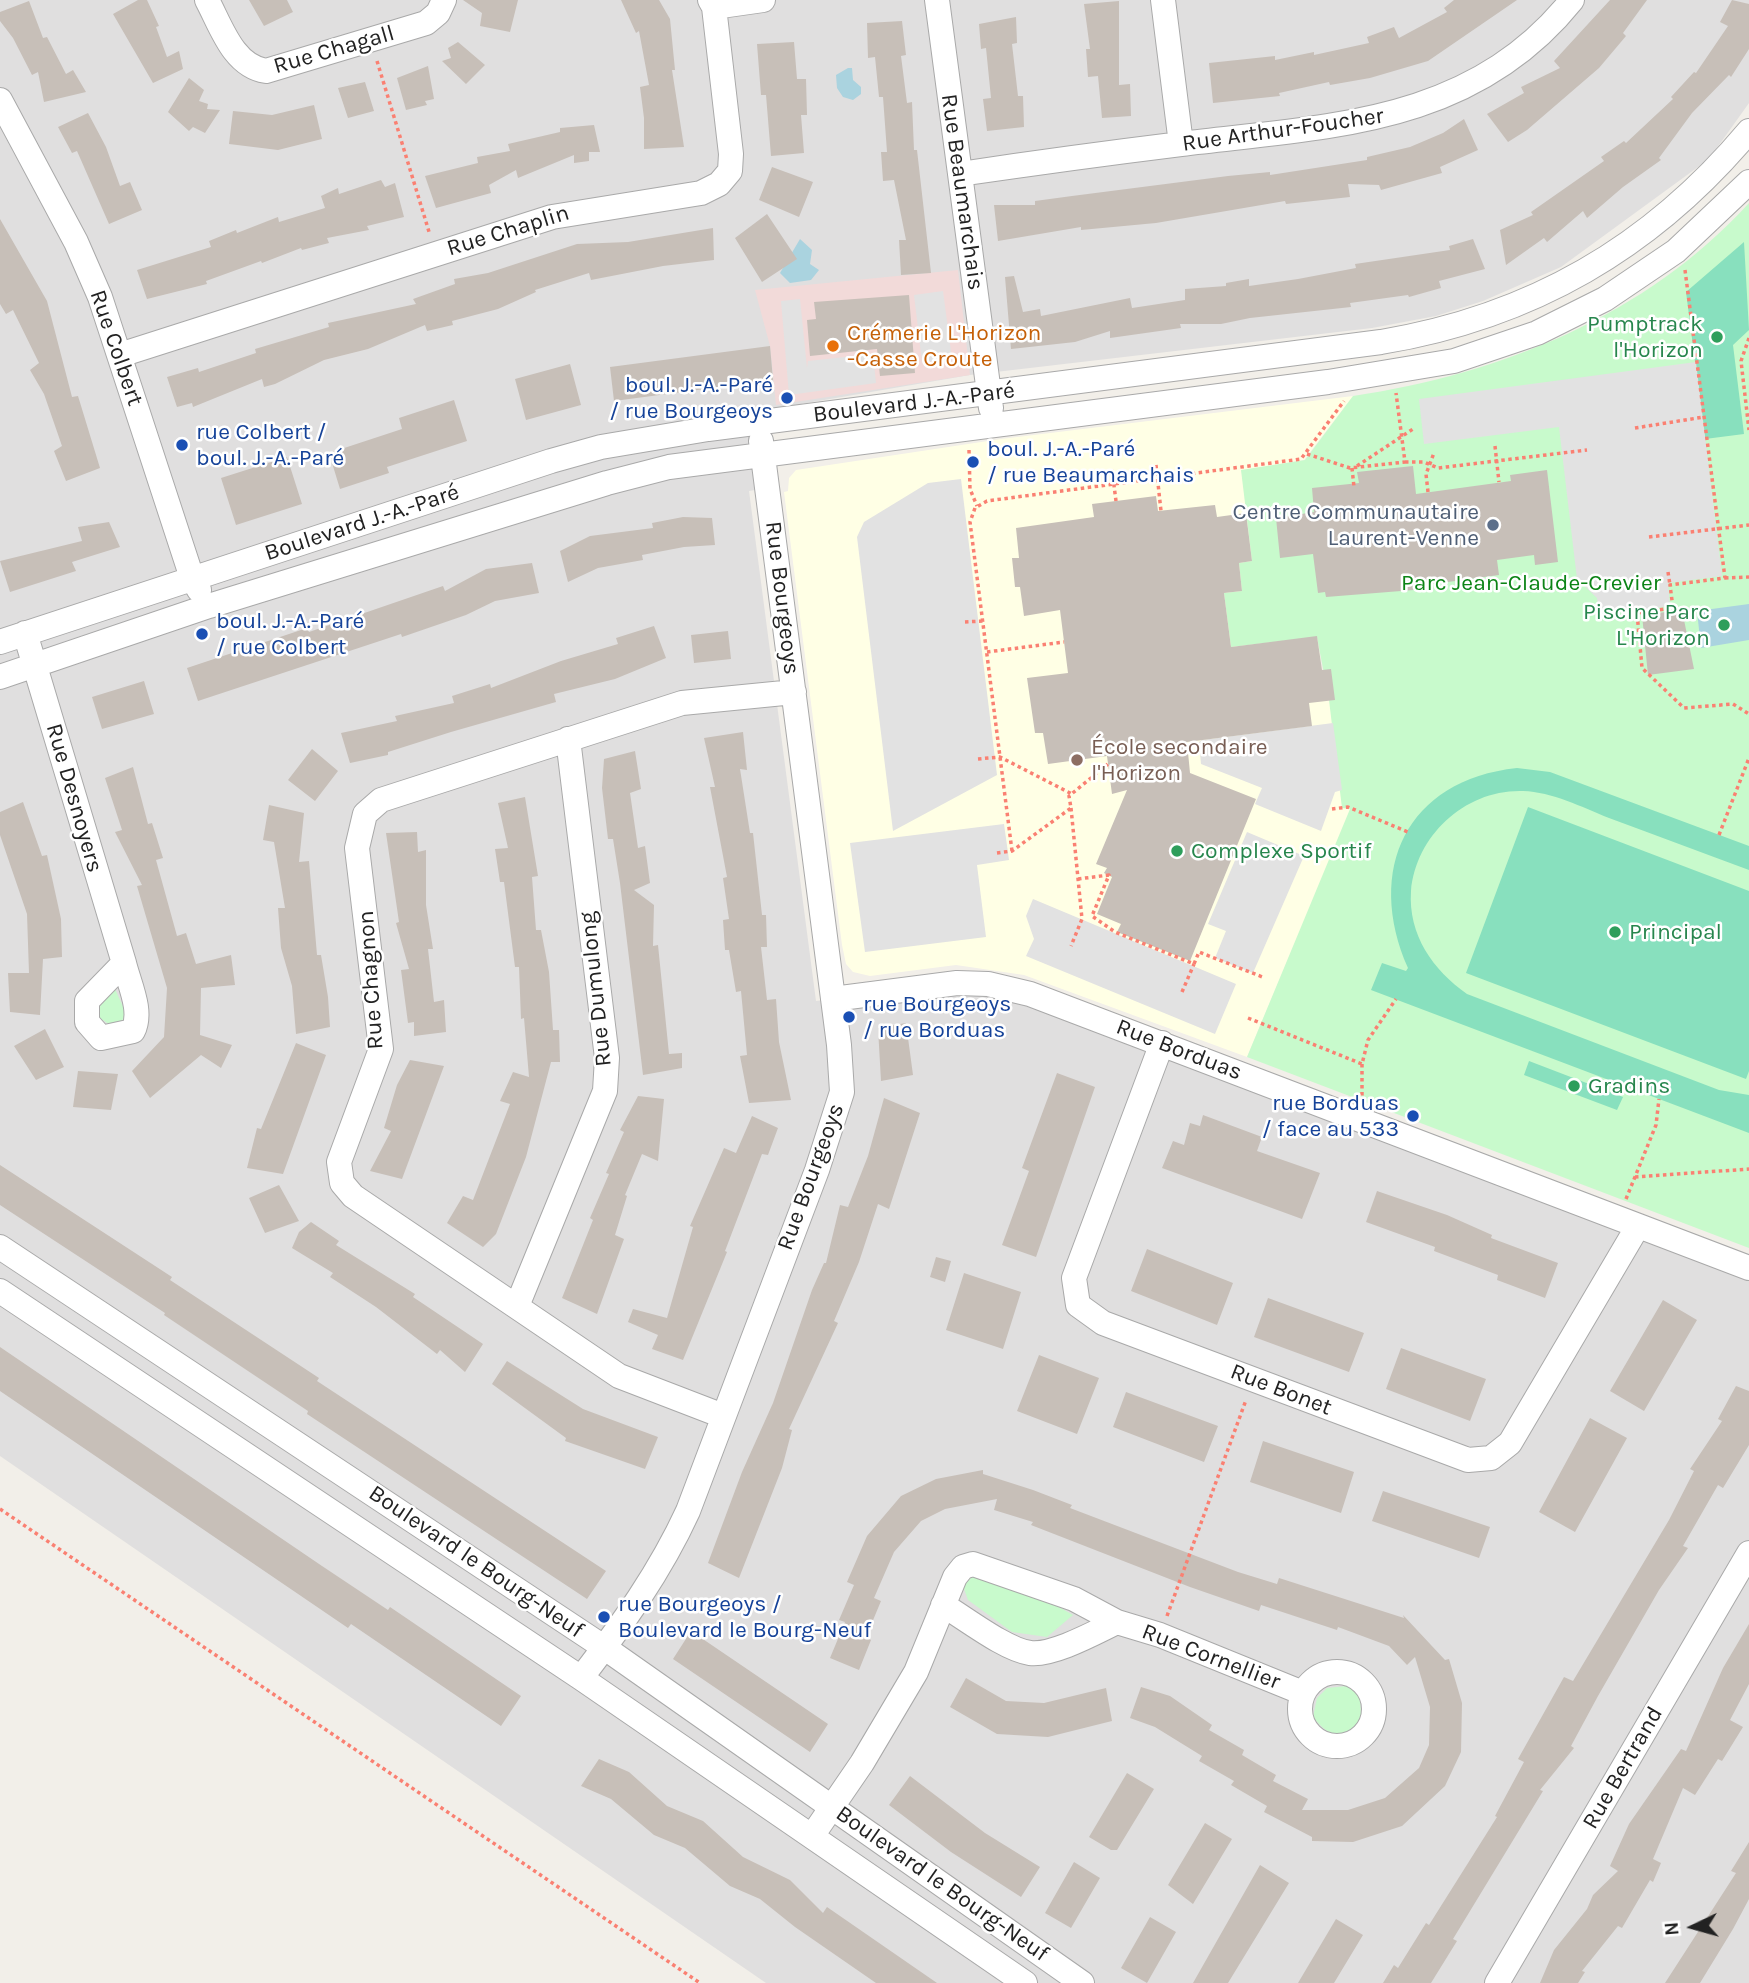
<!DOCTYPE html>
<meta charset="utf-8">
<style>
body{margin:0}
#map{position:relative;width:1749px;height:1983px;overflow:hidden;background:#f2efe9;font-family:Karla,sans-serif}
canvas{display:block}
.north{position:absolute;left:1658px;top:1892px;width:70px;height:70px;-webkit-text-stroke:5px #fff;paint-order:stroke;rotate:265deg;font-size:19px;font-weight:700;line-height:28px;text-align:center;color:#222}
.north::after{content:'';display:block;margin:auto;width:24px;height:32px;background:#222;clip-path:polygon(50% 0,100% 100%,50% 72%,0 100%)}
</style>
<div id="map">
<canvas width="1749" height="1983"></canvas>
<div class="north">N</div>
</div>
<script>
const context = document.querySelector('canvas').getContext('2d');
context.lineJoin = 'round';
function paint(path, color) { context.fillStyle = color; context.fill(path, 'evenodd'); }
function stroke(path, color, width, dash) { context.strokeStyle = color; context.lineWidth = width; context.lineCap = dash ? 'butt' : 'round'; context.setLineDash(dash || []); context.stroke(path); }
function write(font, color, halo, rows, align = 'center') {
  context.font = font + ' Karla,sans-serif'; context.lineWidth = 5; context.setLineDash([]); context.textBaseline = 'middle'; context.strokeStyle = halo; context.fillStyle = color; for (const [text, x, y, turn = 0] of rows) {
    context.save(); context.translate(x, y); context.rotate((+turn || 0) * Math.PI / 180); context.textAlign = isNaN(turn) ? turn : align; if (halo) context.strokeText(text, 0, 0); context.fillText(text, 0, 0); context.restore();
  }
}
paint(new Path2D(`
 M0,0H1749V103L1709,159L1561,267L1483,301L1436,316L1372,328L970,375L760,411L767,488L749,491L816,1001L973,982L1749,1268V1983H766L0,1456Z`), '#e0dfdf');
paint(new Path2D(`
 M958,270L970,375L776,405L770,346L755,290Z`), '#f2dad9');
paint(new Path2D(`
 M1353,396L1304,460L1241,471L1317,636L1322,670L1331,669L1351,809L1247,1057L1024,975L956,965L870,976L853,972L846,964L842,945L784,492L788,491L789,478L796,470L1001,439Z`), '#ffffe5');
paint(new Path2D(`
 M1749,203V1248L1247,1057L1350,809L1342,808L1329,700L1317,637L1231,647L1224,593L1242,591L1239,563L1252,561L1241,470L1305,460L1353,396C1501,374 1646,316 1749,203Z
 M115,989L126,1013L121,1023L110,1025L100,1018L98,1008Z
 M974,1575L1038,1595L1073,1615L1047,1637L1012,1632L968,1600L963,1586Z
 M1347,1686L1360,1696L1361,1715L1355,1732C1335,1737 1326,1734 1313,1717L1317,1698L1327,1688Z`), '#c8facc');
paint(new Path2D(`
 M1744,242L1749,330L1733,345L1744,434L1705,439L1686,292Z
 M1517,768L1550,772L1749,846V870C1702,853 1656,835 1609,818C1582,807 1552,792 1523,791C1466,789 1416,835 1411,891C1408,935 1433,970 1467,994L1719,1090L1749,1095V1133L1371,990L1382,963L1406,971L1408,968C1365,870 1406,780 1517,768Z
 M1528,807L1749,891V1071L1746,1079L1466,973Z
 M1529,1061L1623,1097L1617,1110L1524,1075Z`), '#88e0be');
paint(new Path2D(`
 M943,291L952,359L922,362L914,295Z
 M800,299L807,368L808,361L873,354L876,383L789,395L781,301Z
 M1696,362L1722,576L1668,583L1670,606L1599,615L1597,598L1577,579L1559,427L1424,444L1419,399Z
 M961,479L997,775L893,831L857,537L864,522L928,483Z
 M1333,723L1342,790L1335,792L1321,831L1255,804L1262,788L1201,764L1199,742L1202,740Z
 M1004,824L1009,860L977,865L986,937L865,952L850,843Z
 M1247,832L1304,856L1253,973L1215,958L1226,931L1208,924Z
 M1033,899L1236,984L1215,1034L1026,956L1034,939L1026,916Z`), '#e2e2e2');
paint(new Path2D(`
 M848,68H852L853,80L861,87V94L853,100L843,97L837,88L836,75Z
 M800,239L812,250L810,264L819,270L811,280L790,283L780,273Z
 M1749,604V640L1701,648L1697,611Z`), '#aad3df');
paint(new Path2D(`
 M138,0H147L159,26L156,27L167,57L179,51L183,69L153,83L113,14Z
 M249,0H287L293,12L264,26Z
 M463,0H518L510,32L480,26L482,13Z
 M621,0H659L670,19L675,70H672L684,147L644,149V118L640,87L649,85L639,31L636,33Z
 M1454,0H1517L1428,61L1370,78L1330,85L1329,82L1279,93L1280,96L1213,103L1209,63L1275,56V60L1314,52V55L1369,43L1367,37L1394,27L1399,38L1447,12L1444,8Z
 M1610,0H1647L1623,33L1626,36L1599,68L1527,130L1508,142L1487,114L1524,93L1521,87L1560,68L1554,61Z
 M1732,0L1749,4V49L1731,77L1729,75L1692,113L1659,158L1661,160L1623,187L1587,218L1583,211L1547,242L1544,238L1506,265L1500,230L1533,215L1531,212L1604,161L1601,157L1624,141L1626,143L1673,99L1671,97L1694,72L1696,73L1728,26L1720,22Z
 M29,1L43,38L47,37L66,74L73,70L86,92L44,102L38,72L32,75L13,38L0,21V12Z
 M1119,1V85L1130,84L1131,116L1102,118L1098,76L1088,77L1086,49H1090L1084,4Z
 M1016,17L1017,43L1012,44L1018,96H1023L1024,127L987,131L983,99L991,98L986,48L981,49L979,24Z
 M902,21L906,55L901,56L907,103L912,102L914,150H917L931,273L901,275L899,240H906L894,180L883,181L881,152H887L883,97H879L875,57L868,58L867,23Z
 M458,42L485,65L466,84L442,61L451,58L448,48Z
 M794,42L797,79H806L807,115H801L804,153L771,156L766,95H761L757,44Z
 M428,66L434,99L425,101L427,105L406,110L397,78Z
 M189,78L204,90L199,101L208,104L207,109L220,110L205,133L193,127L189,131L168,112Z
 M365,82L374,111L348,118L338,88Z
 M314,105L322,139L278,150L229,144L233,111L272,115Z
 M88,113L106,147L120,186L130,182L142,210L109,224L77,151L72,153L58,127Z
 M1464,119L1478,150L1440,167L1442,173L1381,190L1379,185L1348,184L1350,197L1286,204L1285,201L1156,223L1081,230V227L998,241L994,205H1035V201L1072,196L1228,176L1270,172V175L1367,160V157L1410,147L1443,133Z
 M594,125L600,152H589V161L574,163V155L518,178L516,170L489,185L491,193L436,208L425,176L478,163L477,157L510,151L508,144L560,132V128Z
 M772,167L813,182L799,217L759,200Z
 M381,180L385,187L395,183L404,217L367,226L369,230L327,238L329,243L302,250L301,248L262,263L261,261L206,281L207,284L147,299L137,270L211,247L209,241L236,230L237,233L278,217L279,222L325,208L321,196L338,188L339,194Z
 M767,214L797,259L762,282L735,238Z
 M0,219L47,301L72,397L78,396L100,468L66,481L54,451L62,446L44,394L30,370L39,363L13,310L6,314L0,304Z
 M713,228L714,260L663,266L591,280L589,273L535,290L536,292L498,309L452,321L453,325L427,331L425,325L368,349L324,360L275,384L264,387L262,379L193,407L192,403L177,407L167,377L198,368L199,372L256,353L255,349L329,327L328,323L416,304L413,299L455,284L454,279L488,273L577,244L628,242Z
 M1473,239L1485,269L1439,281L1441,288L1409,297L1408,295L1350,303L1351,307L1250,318L1221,324H1180L1181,328L1110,338V331L1075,342L1011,349L1005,277L1014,276L1023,312L1040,309L1041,316L1130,298L1132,308L1185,300V289L1226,286V283L1249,279V286L1298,279L1356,268L1355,264L1450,250L1449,246Z
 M909,295L915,373L880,376L877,349L810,356L807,320L816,319L814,302Z
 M770,346L773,380L614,401L610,367Z
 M570,364L581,405L526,420L515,379Z
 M454,400L467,441L387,467L389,473L340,489L329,453L402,429L399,418Z
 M287,457L302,504L236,525L221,478Z
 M1413,466L1416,494L1511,481L1510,475L1547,470L1558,562L1535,565L1534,555L1497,560L1499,575L1426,585V589L1326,597L1325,592L1318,593L1313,554L1280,558L1276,518L1314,512L1312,488L1359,483L1357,472Z
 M1156,496L1158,511L1215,505L1217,517L1246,513L1252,561L1239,563L1242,591L1224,593L1231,647L1317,636L1322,670L1331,669L1335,700L1309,703L1312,726L1187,742L1190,773L1256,799L1190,961L1117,932L1121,924L1097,914L1112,877L1104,873L1107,868L1096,864L1127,790L1112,794L1107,756L1048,764L1043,733H1035L1027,678L1068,673L1060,610L1024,616L1020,587H1015L1012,558H1019L1016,528L1094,517L1092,504Z
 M683,517L712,518L715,545L684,547L642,555L643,560L598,568L568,582L560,551L590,536L653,528L652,523Z
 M109,522L120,547L72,562L76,571L10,592L0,561L82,541L78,527Z
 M532,563L539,593L495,601L466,615L402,637L401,634L198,701L187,668L307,628L309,632L443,586L445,591L486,569Z
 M1682,610L1694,669L1648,675L1642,615Z
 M654,626L666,658L615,679L554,694L556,702L451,732L388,752V755L350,763L341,733L397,721L395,716L454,703L452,696L490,684L491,688L561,661L618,644L616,638Z
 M728,631L731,659L694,663L691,635Z
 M144,681L154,714L102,729L92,697Z
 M743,732L747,770L740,769L750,833H753L762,915H766L767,947H761L767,1000L776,999L779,1042L791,1100L749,1103L740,1056L747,1055L741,991L736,992L729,950H725L723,920L729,919L723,878L727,877L710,787H715L704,738Z
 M312,749L338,771L315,801L288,780Z
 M635,751L641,789L630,793L638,848L645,846L650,883L634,890L654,905L653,946L658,945L669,1054L682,1053V1068L643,1075L620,883L613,839H608L602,788L604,759Z
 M133,767L148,824L152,823L163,858L156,860L177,936L186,933L196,964L231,955L235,985L201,988L200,1035L232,1045L221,1068L201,1055L150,1098L132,1071L164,1037L167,988L137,886L142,885L115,832L122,830L105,778Z
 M525,797L538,876L532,877L536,930H541L549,972L553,1030H559L560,1062H551L526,1157L496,1234L483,1247L447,1223L463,1196L473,1200L510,1104L500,1101L513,1072L529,1077L524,1018L521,1019L519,967H515L504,882H500L495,849L508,848L498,803Z
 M23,802L42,856L47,855L61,919L62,957L43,959L40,1015L10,1012L8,973H29L27,914L0,835V812Z
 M269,805L304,813L299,862L309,861L317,955H321L328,997L330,1027L296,1034L292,986L281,948L278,908H285L274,842L263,840Z
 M417,832L418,852L426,850V905L433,949H428L434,1002L444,1000L446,1032L414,1036V1022L408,1023L401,970L409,969L396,923L399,922L386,833Z
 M906,1023L913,1075L881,1081L878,1028Z
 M45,1029L64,1067L36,1080L14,1046Z
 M296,1043L326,1055L283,1174L247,1168L257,1128L261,1129Z
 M410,1060L444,1066L402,1179L370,1171L391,1131L384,1128L397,1085Z
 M78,1071L118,1074L111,1110L73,1107Z
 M1057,1073L1095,1087L1036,1257L1002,1245L1029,1171L1022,1168Z
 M638,1096L664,1099L658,1161L642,1154L625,1195L627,1196L615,1235L624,1239L597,1314L562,1298L593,1220L590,1218L609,1174L606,1173L624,1132L620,1130Z
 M884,1098L920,1113L889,1209L878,1204L859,1262L834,1321L838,1323L789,1429L792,1430L782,1468L739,1578L708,1563L742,1472L773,1403L812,1290L824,1263H826L840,1205L848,1207L868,1156Z
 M1203,1115L1262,1137L1257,1151L1320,1173L1302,1219L1162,1168L1173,1141L1184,1145L1190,1123L1200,1126Z
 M752,1116L778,1128L768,1155L762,1154L725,1251L727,1252L683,1360L652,1349L658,1335L628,1322L633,1309L667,1318L693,1227L690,1226L724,1148L736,1153Z
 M0,1165L172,1277L170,1280L319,1378L317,1381L606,1571L587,1599L307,1414L308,1411L164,1315L165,1313L0,1205Z
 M279,1185L299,1221L265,1233L249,1198Z
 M1377,1191L1447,1215L1492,1235L1491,1238L1558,1263L1545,1298L1497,1280L1498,1275L1434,1251L1435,1247L1366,1222Z
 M311,1222L339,1241L336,1245L415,1294L413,1297L483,1344L465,1372L440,1350L437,1354L376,1307L330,1277L333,1273L292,1248L299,1232Z
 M1147,1249L1233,1283L1217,1325L1131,1291Z
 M936,1257L951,1261L945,1282L930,1277Z
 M964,1273L1021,1292L1003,1349L946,1330Z
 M1268,1298L1364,1333L1349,1372L1254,1337Z
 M1663,1300L1697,1320L1644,1411L1610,1391Z
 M0,1347L322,1566L388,1610L390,1607L521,1696L501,1726L351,1624L348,1628L0,1391Z
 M1401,1348L1486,1379L1470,1421L1386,1389Z
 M1039,1355L1099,1378L1077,1434L1017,1411Z
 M507,1361L583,1409L658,1437L645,1469L565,1441L566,1438L492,1384Z
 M1736,1386L1749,1391V1445L1723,1488L1718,1485L1683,1546L1688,1548L1659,1590L1598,1696L1571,1746L1574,1748L1540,1790L1543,1791L1453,1939L1457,1941L1431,1983H1383L1394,1965L1398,1968L1426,1923L1429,1925L1497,1817L1495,1816L1524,1762L1518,1759L1564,1677L1573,1681L1669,1520L1694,1471L1690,1469L1722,1421L1718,1419Z
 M1126,1392L1218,1426L1204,1462L1113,1427Z
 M1590,1418L1627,1438L1575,1532L1539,1512Z
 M1263,1441L1354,1472L1341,1513L1250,1482Z
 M983,1470V1474L1033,1490L1072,1505L1070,1508L1238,1572L1277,1584L1279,1578L1404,1618L1403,1615L1445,1660L1449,1659L1462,1703L1461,1752L1445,1786L1402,1826L1353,1842L1312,1841V1837L1264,1812L1267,1806L1231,1785L1234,1781L1199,1761L1202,1756L1155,1727L1130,1718L1141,1687L1170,1696L1212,1725L1209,1730L1244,1750L1242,1755L1276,1775L1273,1781L1308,1799L1302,1810H1348L1385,1798L1419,1768L1429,1745L1430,1707L1415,1657L1407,1665L1389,1646L1338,1627L1337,1630L1261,1605L1259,1611L1190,1587L1031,1525L1033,1522L994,1510L997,1499L945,1509L921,1521L894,1552L874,1598L881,1601L866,1637L871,1640L859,1670L830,1658L845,1622L839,1620L854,1585L847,1582L867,1536L901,1496L936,1479Z
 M1383,1491L1490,1527L1479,1558L1372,1521Z
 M1749,1624V1684L1730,1720L1743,1727L1722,1761L1718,1759L1695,1795L1683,1788L1653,1859L1661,1863L1653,1882L1650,1880L1622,1928L1618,1926L1582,1971L1585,1972L1578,1983H1540L1554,1950L1587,1909L1593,1895L1618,1871L1610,1866L1629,1824L1681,1749L1686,1751L1723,1668Z
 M691,1631L828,1724L810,1752L673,1659Z
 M966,1678L1006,1701L1044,1703L1106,1688L1112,1721L1048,1737L997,1734L950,1707Z
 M599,1759L629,1772L667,1806L703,1821L743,1857L790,1880L823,1913L827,1907L937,1983H876L795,1927L760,1899L730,1886L685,1848L654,1835L611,1799L581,1786Z
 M1127,1773L1154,1789L1117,1850H1111L1089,1837Z
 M910,1776L985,1833L1040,1867L1021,1897L951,1852L889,1805Z
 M1205,1823L1232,1839L1193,1904L1168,1885Z
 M1749,1842V1899L1733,1929L1700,1983H1665L1736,1873L1731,1871Z
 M1074,1862L1100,1878L1071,1928L1045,1913Z
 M1260,1865L1289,1883L1228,1983H1193Z
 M1150,1917L1176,1932L1147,1983L1121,1968Z
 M1336,1919L1363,1935L1334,1983H1298Z`), '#c7bfb8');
const minor = new Path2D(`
 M207,0C221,26 233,66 266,71L426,23L438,13L444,0
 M937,0L991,408
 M1163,0L1181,144
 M714,7L763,0
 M0,100L76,242L100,297L192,578L199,590
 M960,174C1034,163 1108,153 1181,144C1326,126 1471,126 1572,0
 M120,355L552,217L701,193L719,184L730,171L731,154L714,7L710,0
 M25,633L124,963C129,984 143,1011 133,1031L101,1038L87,1022V1001L124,963
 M0,642L551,461L601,447L708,429L1381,342C1531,317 1651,248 1749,131
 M0,677L209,606L607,483L669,467L1328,382L1454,361L1537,333L1605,299L1676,251L1749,182
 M833,999L957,983L988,984L1030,994L1749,1268
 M1162,1043L1074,1278L1078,1305L1103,1323L1468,1460L1491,1458L1510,1443L1638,1226
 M0,1247L605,1648L1082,1983
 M0,1291L581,1678L1025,1983
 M517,1306L605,1091L607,1058L568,739
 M723,1416L619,1376L353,1196L342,1183L339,1162L381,1049L357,848L365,814L381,800L682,703L794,692
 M943,1605C965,1618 1006,1650 1030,1653C1053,1656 1096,1632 1117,1622
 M1300 1709a37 37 0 1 1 74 0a37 37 0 1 1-74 0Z
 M581,1678C622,1625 660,1572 688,1511L817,1170L842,1092L839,1045L761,441
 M812,1836L862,1763L916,1672L955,1577L963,1567L973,1564L1074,1599L1117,1622L1160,1635L1303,1693
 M1497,1983L1749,1553`);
stroke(minor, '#a9a9a9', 26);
stroke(new Path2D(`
 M377,61L430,235
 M1685,270L1725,578L1670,585L1673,608L1637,613L1642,668L1684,708L1733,704L1749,714
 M1749,338L1741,361L1749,430
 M1635,428L1704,417
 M1495,446L1499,482
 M969,450L970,489L977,506
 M1307,454L1350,468L1405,462L1396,393
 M1405,462H1424L1438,468L1587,450
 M1156,465L1161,511
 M1357,466L1413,429
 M1352,468L1354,487
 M1112,470L1116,501
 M1428,492L1426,474L1434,453
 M1649,537L1749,525
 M1668,572L1670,585
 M1725,578L1749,577
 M965,622L983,621
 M987,652L1064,642
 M978,759L1000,757L1072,794
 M1071,808L1082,919L1071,946
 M1332,809L1348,807L1408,832
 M1719,835L1749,758
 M1012,851L970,522L975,508L987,501L1301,459L1344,401
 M997,853L1012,851L1071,808L1069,796L1108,764
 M1078,879L1109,875L1092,916L1115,932L1194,964L1199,952L1265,978
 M1182,992L1194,964
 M1248,1018L1362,1064L1368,1040L1396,999
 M1362,1064V1097
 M1635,1177L1749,1169
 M1626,1199L1656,1125L1659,1099
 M0,1509L700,1983
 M1167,1616L1246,1400`), '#fa8072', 3.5, [3.5, 3.5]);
stroke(minor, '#fff', 24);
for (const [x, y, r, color] of [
 [1717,337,7,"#2e9e5b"],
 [833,346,7,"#e8710a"],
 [787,398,7,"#1a4fb4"],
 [182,445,7,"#1a4fb4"],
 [973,462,7,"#1a4fb4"],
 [1493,525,7,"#5c6f8a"],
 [1724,625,7,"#2e9e5b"],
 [202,634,7,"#1a4fb4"],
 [1077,760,7,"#8d6e63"],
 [1177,851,7,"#2e9e5b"],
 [1615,932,7,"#2e9e5b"],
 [849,1017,7,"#1a4fb4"],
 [1574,1086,7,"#2e9e5b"],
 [1413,1116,7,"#1a4fb4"],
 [604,1617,7,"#1a4fb4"]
]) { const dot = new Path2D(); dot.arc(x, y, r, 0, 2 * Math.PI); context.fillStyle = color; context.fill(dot); stroke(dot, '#fff', 2.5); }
write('23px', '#222', '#fff', [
 ["Rue Chagall",334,50,-16],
 ["Rue Arthur-Foucher",1283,130,-8],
 ["Rue Beaumarchais",962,192,82],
 ["Rue Chaplin",508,231,-17],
 ["Rue Colbert",116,348,71],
 ["Boulevard J.-A.-Paré",914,403,-7],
 ["Boulevard J.-A.-Paré",362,523,-18],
 ["Rue Bourgeoys",782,598,83],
 ["Rue Desnoyers",74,798,74],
 ["Rue Chagnon",371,980,-94],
 ["Rue Dumulong",596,989,-96],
 ["Rue Borduas",1179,1050,21],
 ["Rue Bourgeoys",811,1177,-70],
 ["Rue Bonet",1281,1390,21],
 ["Boulevard le Bourg-Neuf",476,1562,34],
 ["Rue Cornellier",1211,1657,21],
 ["Rue Bertrand",1623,1768,-60],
 ["Boulevard le Bourg-Neuf",942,1884,35]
]);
write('23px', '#27864d', '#fff', [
 ["Pumptrack",1703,324,"right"],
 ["l'Horizon",1703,350,"right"],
 ["Piscine Parc",1710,612,"right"],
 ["L'Horizon",1710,638,"right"],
 ["Complexe Sportif",1191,851],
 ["Principal",1629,932],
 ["Gradins",1588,1086]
], 'left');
write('23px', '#c56008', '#fff', [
 ["Crémerie L'Horizon",847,333],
 ["-Casse Croute",847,359]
], 'left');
write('23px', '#164399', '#fff', [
 ["boul. J.-A.-Paré",773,385,"right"],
 ["/ rue Bourgeoys",773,411,"right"],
 ["rue Colbert /",196,432],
 ["boul. J.-A.-Paré",196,458],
 ["boul. J.-A.-Paré",987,449],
 ["/ rue Beaumarchais",987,475],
 ["boul. J.-A.-Paré",216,621],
 ["/ rue Colbert",216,647],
 ["rue Bourgeoys",863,1004],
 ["/ rue Borduas",863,1030],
 ["rue Borduas",1399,1103,"right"],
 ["/ face au 533",1399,1129,"right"],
 ["rue Bourgeoys /",618,1604],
 ["Boulevard le Bourg-Neuf",618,1630]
], 'left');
write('23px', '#4e5e75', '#fff', [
 ["Centre Communautaire",1479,512],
 ["Laurent-Venne",1479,538]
], 'right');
write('23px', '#0c8416', '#fff', [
 ["Parc Jean-Claude-Crevier",1531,583]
]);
write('23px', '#785e54', '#fff', [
 ["École secondaire",1091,747],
 ["l'Horizon",1091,773]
], 'left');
</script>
